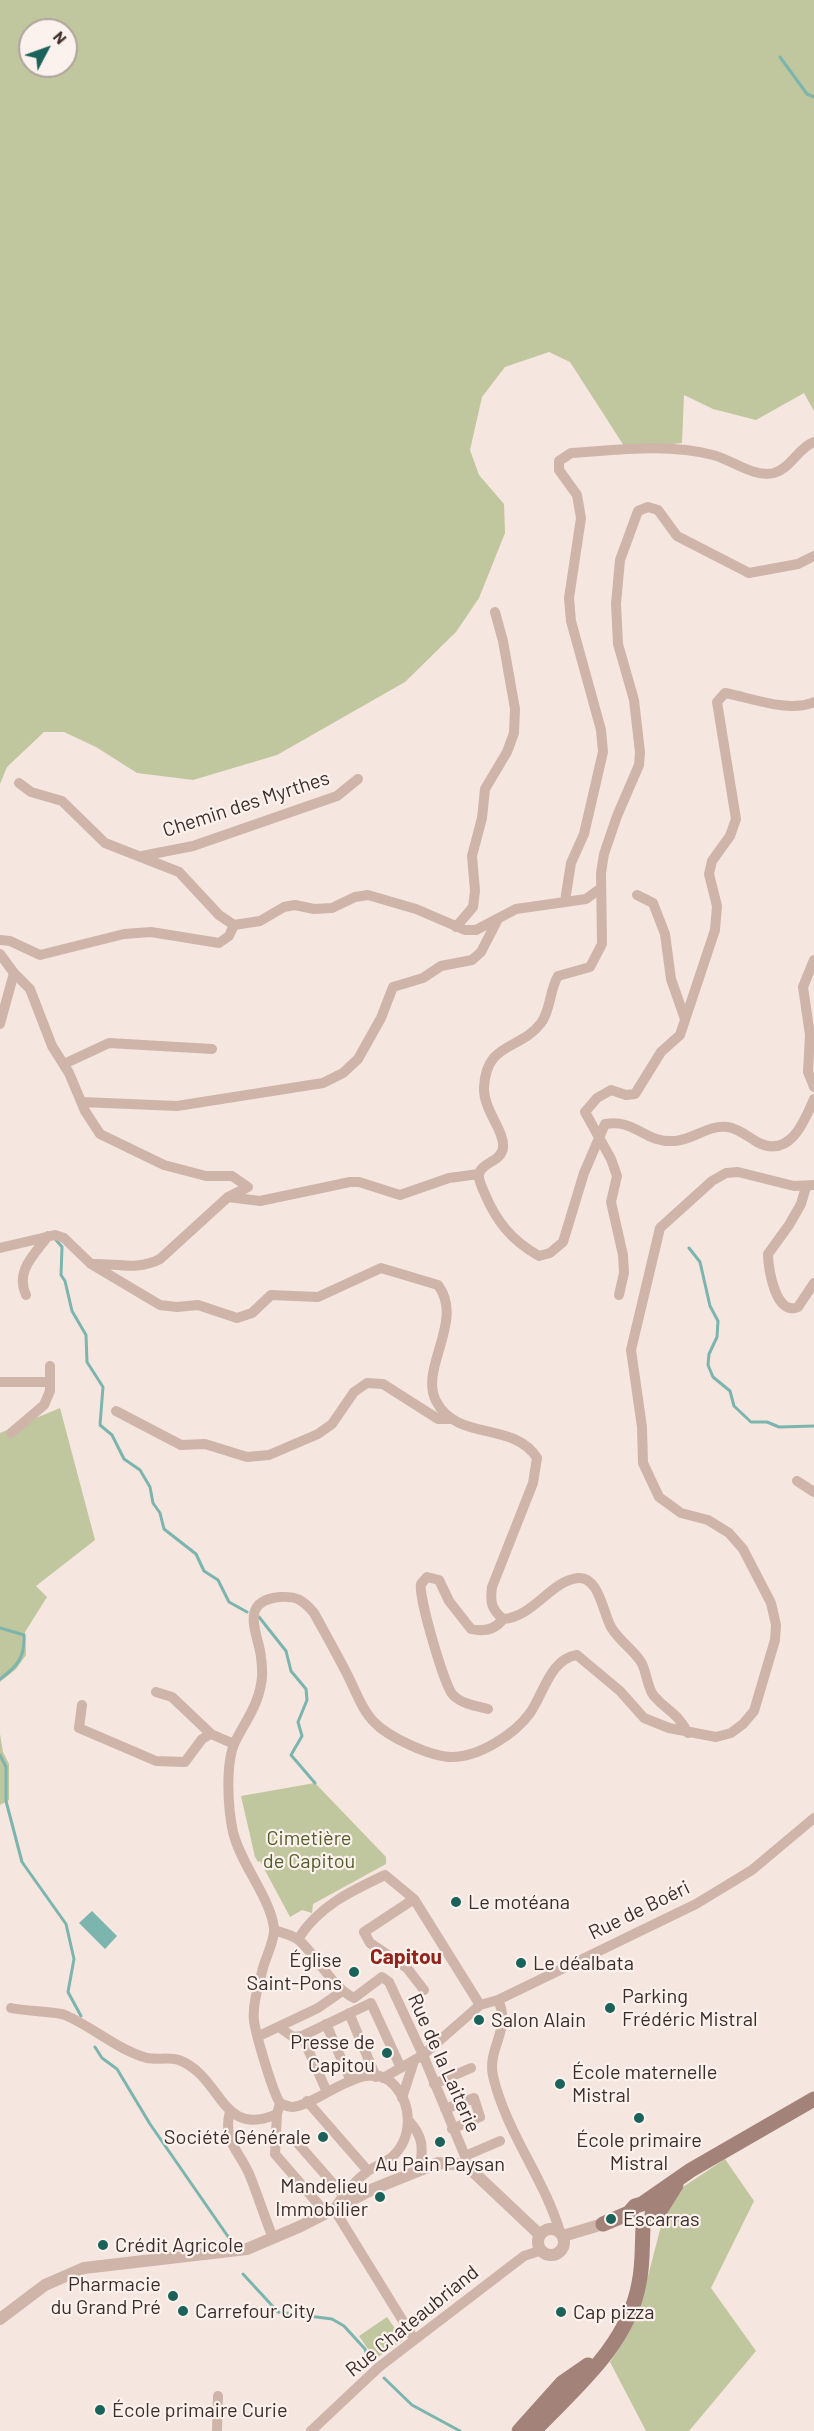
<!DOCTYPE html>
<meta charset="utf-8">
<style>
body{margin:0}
#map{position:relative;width:814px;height:2431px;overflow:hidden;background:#f5e7e0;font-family:Barlow,sans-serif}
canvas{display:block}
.north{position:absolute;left:18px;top:18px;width:60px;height:60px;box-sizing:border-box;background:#fcf2ed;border:2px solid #afa39f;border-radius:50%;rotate:49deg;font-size:16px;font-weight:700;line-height:24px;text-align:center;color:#3c2c2a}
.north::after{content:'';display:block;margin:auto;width:21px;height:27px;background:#1b625a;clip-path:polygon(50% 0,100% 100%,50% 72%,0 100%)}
</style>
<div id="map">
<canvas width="814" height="2431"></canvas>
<div class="north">N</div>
</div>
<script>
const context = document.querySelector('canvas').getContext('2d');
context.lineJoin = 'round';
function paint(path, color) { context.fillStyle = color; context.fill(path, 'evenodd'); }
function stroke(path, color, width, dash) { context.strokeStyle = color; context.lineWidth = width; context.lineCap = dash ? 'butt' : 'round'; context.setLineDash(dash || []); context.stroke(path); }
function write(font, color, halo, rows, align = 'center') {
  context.font = font + ' Barlow,sans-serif'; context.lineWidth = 4.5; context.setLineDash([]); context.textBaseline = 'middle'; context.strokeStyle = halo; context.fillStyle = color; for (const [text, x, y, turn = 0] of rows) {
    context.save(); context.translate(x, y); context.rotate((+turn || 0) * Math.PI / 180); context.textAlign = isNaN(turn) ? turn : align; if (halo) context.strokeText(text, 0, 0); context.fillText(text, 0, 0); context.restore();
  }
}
paint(new Path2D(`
 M0,0H814V411L804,393L756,420L713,409L684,395L682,443L626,449L570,362L549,352L505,367L482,397L470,450L479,475L504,504L505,533L479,598L456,632L405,682L277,755L193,780L137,773L96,747L64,732H44L7,767L0,784ZM30,30H66V66H30Z
 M60,1408L95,1540L36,1586L47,1597L25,1632L26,1655L16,1669L0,1682V1433Z
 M0,1734L3,1752L9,1764V1800L0,1805Z
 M315,1783L386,1857V1864L313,1904L312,1913L302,1910L290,1917L260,1861L258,1862L255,1857L241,1796Z
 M725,2159L754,2201L711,2288L756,2351L689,2431H646L610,2362L621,2345L643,2295L666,2207L683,2187Z
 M387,2317L403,2340L375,2359L359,2336Z`), '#c0c69d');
paint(new Path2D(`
 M92,1911L117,1936L105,1949L79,1923Z`), '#7bb5ae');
stroke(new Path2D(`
 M780,57L807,94L814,97
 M56,1240L62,1247L61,1275L65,1281L72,1311L86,1335L87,1362L103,1387L100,1425L112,1435L124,1459L140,1470L150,1487L153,1503L160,1513L164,1529L196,1554L204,1571L218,1580L229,1602L247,1612
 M689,1248L700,1262L710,1306L718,1321L717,1337L709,1354L708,1365L713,1377L730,1391L734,1406L751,1422H767L779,1427L814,1426
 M259,1617L286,1651L291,1671L306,1689L307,1700L298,1722L302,1736L291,1755L315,1783
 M0,1628L24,1635C25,1657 18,1666 0,1679
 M0,1755L6,1767V1801L22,1862L66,1924L74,1959L68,1992L81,2016
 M95,2047L102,2058L117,2069L150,2124L229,2238
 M243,2274L278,2312L332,2319L344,2326L365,2349L369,2362
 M384,2378L412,2405L460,2431`), '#7bb5ae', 3);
stroke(new Path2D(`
 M814,556L798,564L749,573L677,536L658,510L648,507L638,511L620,560L616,604L618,644L634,700L640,752L639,765L617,816L604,854L601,873L602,944L590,967L558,976C549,991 551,1010 541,1023C520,1051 486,1041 484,1088C483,1109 505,1131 503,1148C501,1162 482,1162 479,1174C478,1180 482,1187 484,1192C496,1221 511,1240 539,1256L550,1253L563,1242L584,1173L605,1124C637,1119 643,1143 675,1141C693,1140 709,1124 728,1127C737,1128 749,1137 757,1142C789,1159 804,1123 814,1099
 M19,783L31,792L62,801L105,843L179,872L219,915L234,925L260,921L284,907L295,905L314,909L332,908L355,897L368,895L416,909L465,930H476L516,909L586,899L601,888
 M142,856L193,846L337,796L358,779
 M637,895L653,903L665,934L671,979L685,1019
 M565,901L571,863L584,834L603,752L601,730L571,621L569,598L581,518L577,495L559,470V461L571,453C616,450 669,443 713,455C732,460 754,478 774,473C791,468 798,448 814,442
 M456,927L473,907L475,891L472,856L482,818L485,789L507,752L514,733L515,709L503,641L495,612
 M0,940L10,941L40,955L124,934L151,932L219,943L229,936L234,925
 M0,954L14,973L30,989L52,1046L69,1073L85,1111L100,1134L164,1165L206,1176H232L248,1187L228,1197
 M814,960L803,987L810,1035L808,1072L814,1087
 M0,1024L14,973
 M64,1064L109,1043L212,1049
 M82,1102L177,1106L323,1083L343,1073L358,1059L381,1018L393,987L423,978L441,966L472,960L481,952L498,919
 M806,1187L801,1204L789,1225L768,1254C768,1269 776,1317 798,1307L814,1283
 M0,1248L55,1235L64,1238L91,1264L160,1305L177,1307L198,1305L237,1318L252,1313L271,1295L318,1297L381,1268L438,1285C465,1321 419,1368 436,1401C457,1442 514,1421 537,1458L533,1483L492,1587C490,1602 491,1609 503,1619C534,1617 550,1581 578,1578C599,1576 603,1613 611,1627C619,1641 633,1649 641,1662C647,1672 647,1688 654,1696C669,1713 676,1711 688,1733
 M91,1264C115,1263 137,1271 160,1259L228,1197L260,1201L350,1182H359L400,1195L449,1178L479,1174
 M26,1295C15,1271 34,1255 48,1236
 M619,1295L624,1273L623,1255L611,1202L617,1176L611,1159L585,1112L597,1098L611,1090L626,1095L635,1094L661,1052L680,1035L715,930L717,906L709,874L712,861L730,836L736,819L717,702L725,693C752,698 788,713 814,702
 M0,1382H50
 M116,1411L181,1445L205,1444L247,1457L269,1455L318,1434L332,1424L354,1392L367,1383L383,1384L438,1419H450
 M11,1433L44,1405L50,1391V1366
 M797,1481L814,1492
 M156,1692L172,1697L211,1734
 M82,1705L79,1728L156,1761L185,1762L202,1739L211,1734L234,1744
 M488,1709C476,1706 462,1704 453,1695C445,1688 418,1596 421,1584L427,1577L439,1580L449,1601L471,1629C484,1632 495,1630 503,1619
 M414,1899L364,1932L370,1943L407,1968L424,1990
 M274,1930C282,1933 294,1935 300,1941C318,1958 333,1988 354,1998L382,1977L389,1982L423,2055L465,2156L466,2165
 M298,1939C319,1906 351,1891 385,1875L414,1899L480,2005
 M498,2000C512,2029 487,2048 493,2076C506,2132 544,2178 560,2232
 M11,2008C24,2011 57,2012 65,2015C93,2027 118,2050 147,2058C157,2060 169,2057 179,2060C223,2077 220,2139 277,2114L280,2103
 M349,2013L376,2077
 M326,2024L351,2081
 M279,2027L293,2037L302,2036L371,2003L401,2068
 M259,2036L318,2008L341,1992
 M302,2036L327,2092
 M383,2078L423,2055L480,2005L498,2000L696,1904L752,1870L814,1818
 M434,2084L471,2068
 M402,2098L414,2061
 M307,2101L368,2171
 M445,2109L474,2098L480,2117L452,2129
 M230,2111C222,2142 240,2151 250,2176C258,2196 265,2218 273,2238
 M277,2114L275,2154L326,2213
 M408,2120C424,2137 423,2147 420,2169
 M294,2139L343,2195
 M465,2156L500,2141
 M414,2339L334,2209C343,2195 354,2181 368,2171C375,2166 385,2163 392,2157C412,2139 413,2107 395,2086C369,2054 321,2104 293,2107C289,2107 284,2105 280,2103C273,2093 256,2035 254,2021C252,2005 259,1984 263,1968C266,1956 275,1941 274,1928C270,1897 241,1865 233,1832C228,1809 225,1764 235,1742C244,1724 258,1705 261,1684C263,1676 262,1665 261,1657C259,1635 237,1601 280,1597C297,1596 303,1600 314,1613C326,1635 338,1656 349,1678C356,1692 362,1710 374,1722C388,1737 431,1757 452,1757C479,1757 515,1734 530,1713C544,1693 550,1659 577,1655L620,1691L644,1718L669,1728L716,1737L731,1733L743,1724L754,1711L775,1640L776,1625L771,1603L743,1549L729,1533L708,1520L681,1513L659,1497L643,1463L642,1427L631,1350L660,1228L712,1181L726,1173L738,1172L794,1186L814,1185
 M217,2431L218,2396
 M311,2431L379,2367L524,2256L542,2250`), '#cfb4aa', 10);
stroke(new Path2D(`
 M538 2242a13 13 0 1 1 26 0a13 13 0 1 1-26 0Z
 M563,2236L603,2224
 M0,2319L45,2285L84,2268L247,2249L301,2226L373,2189L438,2163L466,2165L540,2235`), '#cfb4aa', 12);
stroke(new Path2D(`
 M629,2213L635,2206L642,2204L691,2170L814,2099
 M652,2214L661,2209L676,2185
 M603,2224L629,2213
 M519,2431L562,2383L588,2365
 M534,2431C576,2387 628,2345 639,2283C643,2265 642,2246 643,2228`), '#a3827a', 15);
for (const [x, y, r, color] of [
 [456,1902,6,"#1b625a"],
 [521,1963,6,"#1b625a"],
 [354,1972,6,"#1b625a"],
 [610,2008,6,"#1b625a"],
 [479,2020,6,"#1b625a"],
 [387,2053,6,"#1b625a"],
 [560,2084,6,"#1b625a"],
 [639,2118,6,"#1b625a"],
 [323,2137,6,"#1b625a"],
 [440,2142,6,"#1b625a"],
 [380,2197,6,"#1b625a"],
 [611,2219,6,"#1b625a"],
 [103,2245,6,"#1b625a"],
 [173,2296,6,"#1b625a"],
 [183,2311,6,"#1b625a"],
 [561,2312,6,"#1b625a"],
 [100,2410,6,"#1b625a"]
]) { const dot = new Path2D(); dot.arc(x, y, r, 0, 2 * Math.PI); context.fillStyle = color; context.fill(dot); stroke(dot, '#fcf2ed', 2); }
write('20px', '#3c2c2a', '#fcf2ed', [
 ["Chemin des Myrthes",246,804,-18],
 ["Rue de Boéri",639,1910,-26],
 ["Rue de la Laiterie",444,2063,66],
 ["Rue Chateaubriand",412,2321,-39]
]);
write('20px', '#535d2b', '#fcf2ed', [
 ["Cimetière",309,1838],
 ["de Capitou",309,1861]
]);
write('20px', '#3c2c2a', '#fcf2ed', [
 ["Le motéana",468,1902],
 ["Église",342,1960,"right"],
 ["Saint-Pons",342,1983,"right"],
 ["Le déalbata",533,1963],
 ["Parking",622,1996],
 ["Frédéric Mistral",622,2019],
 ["Salon Alain",491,2020],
 ["Presse de",375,2042,"right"],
 ["Capitou",375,2065,"right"],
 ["École maternelle",572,2072],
 ["Mistral",572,2095],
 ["Société Générale",311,2137,"right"],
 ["École primaire",639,2140,"center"],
 ["Mistral",639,2163,"center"],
 ["Au Pain Paysan",440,2164,"center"],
 ["Mandelieu",368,2186,"right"],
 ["Immobilier",368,2209,"right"],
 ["Escarras",623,2219],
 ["Crédit Agricole",115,2245],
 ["Pharmacie",161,2284,"right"],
 ["du Grand Pré",161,2307,"right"],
 ["Carrefour City",195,2311],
 ["Cap pizza",573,2312],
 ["École primaire Curie",112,2410]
], 'left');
write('bold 21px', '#93221b', '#fcf2ed', [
 ["Capitou",406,1957]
]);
</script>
